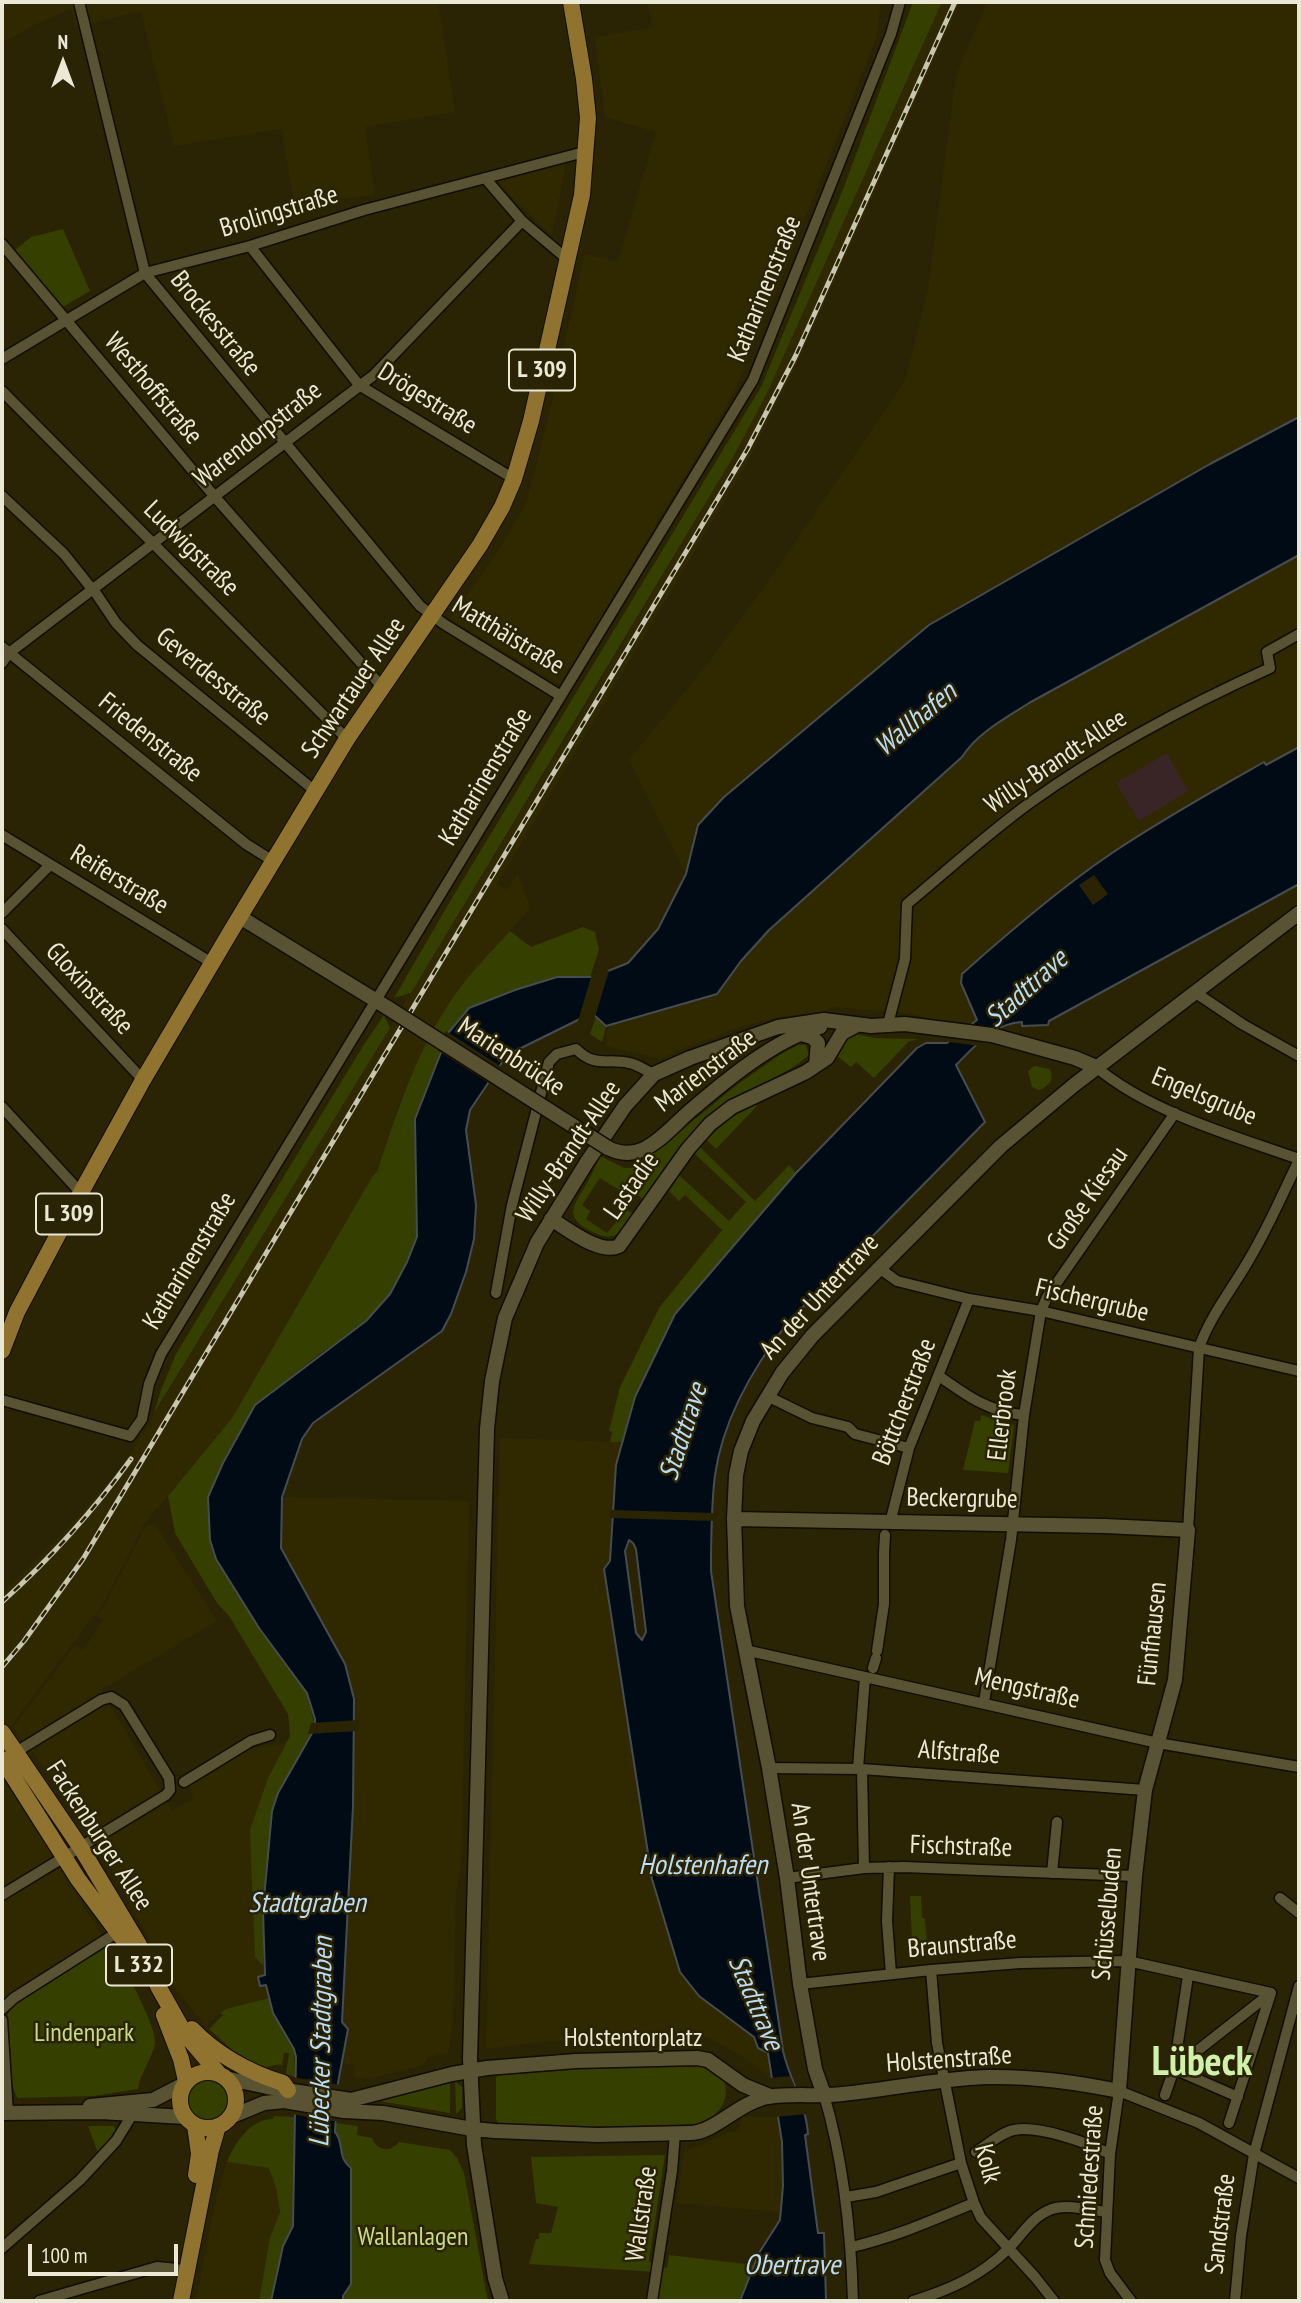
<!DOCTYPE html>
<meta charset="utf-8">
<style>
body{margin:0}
#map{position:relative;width:1301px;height:2303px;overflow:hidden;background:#2a2404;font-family:"PT Sans Narrow",sans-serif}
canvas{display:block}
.frame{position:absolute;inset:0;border:4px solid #ebe8d6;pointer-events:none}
.north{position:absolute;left:28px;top:28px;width:70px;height:70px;-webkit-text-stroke:5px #2a2404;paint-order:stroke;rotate:0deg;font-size:19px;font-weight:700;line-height:28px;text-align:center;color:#ebe8d6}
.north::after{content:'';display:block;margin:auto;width:24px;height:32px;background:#ebe8d6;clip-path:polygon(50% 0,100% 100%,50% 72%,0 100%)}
.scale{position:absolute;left:28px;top:2244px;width:150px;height:32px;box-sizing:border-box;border:4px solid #ebe8d6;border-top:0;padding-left:9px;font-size:21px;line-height:24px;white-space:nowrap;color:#ebe8d6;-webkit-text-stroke:5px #2a2404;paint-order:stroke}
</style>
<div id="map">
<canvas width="1301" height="2303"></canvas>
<div class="frame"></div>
<div class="north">N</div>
<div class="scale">100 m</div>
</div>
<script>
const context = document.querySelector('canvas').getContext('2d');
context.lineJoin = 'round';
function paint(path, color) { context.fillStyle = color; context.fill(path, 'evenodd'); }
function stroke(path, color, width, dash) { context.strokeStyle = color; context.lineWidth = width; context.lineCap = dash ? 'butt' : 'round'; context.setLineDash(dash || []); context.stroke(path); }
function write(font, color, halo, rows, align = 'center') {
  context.font = font + ' "PT Sans Narrow",sans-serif'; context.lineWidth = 5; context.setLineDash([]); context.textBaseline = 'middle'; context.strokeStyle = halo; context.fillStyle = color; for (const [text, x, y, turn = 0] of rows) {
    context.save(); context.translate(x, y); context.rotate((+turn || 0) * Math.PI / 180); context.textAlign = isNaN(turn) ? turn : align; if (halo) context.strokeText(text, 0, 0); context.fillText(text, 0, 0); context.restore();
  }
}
paint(new Path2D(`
 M2,2H438L455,112L365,127L375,195L295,205L281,129L174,146L141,11L76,27L71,9L36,24L2,43Z
 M647,2H881L876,38L776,292L731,399L561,684H559L450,619L498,551L526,504L546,428L585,254L618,262L656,132L605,117L595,37L653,27Z
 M942,2H960L799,359L744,468L497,884L507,890L518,873L530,908L454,995L399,1103L377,1172L372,1177L232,1418L144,1524L105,1601L2,1738V1593L66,1530L125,1463L579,717L732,459L902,93Z
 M987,2H1299V417L1210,464L929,625L724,797L698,825L686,874L629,760L706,666L773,575L905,381L928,290L956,76Z
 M566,162L552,236L500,186L498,181Z
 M1299,555V747L1266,765L1264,762L1157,824L1082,874L1013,928L961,978V983L977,1020L969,1025L938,1021L908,1013L832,1007L822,1012L774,1018L744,1026L684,1048L661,1059L606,1046L608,1025L717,993L741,961L769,930L962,757L968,747L1005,719L1029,703Z
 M500,1438L622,1442L616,1465L610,1561L608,1566L652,1879L699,1996L754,2037L768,2053L770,2078L750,2061L698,2032H657L644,2039L549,2041L489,2049L486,2046Z
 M282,1497L469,1501L461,1865L456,1893L453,2020L448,2053L429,2057L422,2065L368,2079L354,2077L355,2065L341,2063L348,2030L342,2022L353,1806L345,1664L281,1548Z
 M155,1524L217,1621L101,1690L172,1811L194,1798L189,1786L250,1749L286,1743L268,1778L255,1957L263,1966L265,1976L259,1977L266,1984L269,1998L226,2009L205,2025L177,1991L112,1870V1853L13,1728L75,1645L83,1650L103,1621L97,1616L106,1603L146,1525Z
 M2,1777L109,1946H106L17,2002L7,2016L2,2011Z
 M742,2117H779L783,2186L781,2212L677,2203L684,2152L730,2132H738Z
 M227,2162L269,2168L276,2188L280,2212L270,2237L259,2301H196L217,2195Z`), '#302900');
paint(new Path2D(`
 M1167,753L1188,791L1139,821L1116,783Z`), '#392525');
paint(new Path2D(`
 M913,2H942L767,393L732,459L411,993L394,998L452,898L761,387L842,192Z
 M63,229L90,291L63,307L15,250L31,237Z
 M583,927L595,932L599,950L590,977H557L449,1032L415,1119L417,1237L407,1262L390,1294L366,1321L317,1356L255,1405L216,1559L259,1628L307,1693L315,1728L272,1811L263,1910V1966L255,1957L250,1830L268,1778L290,1736L289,1723L288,1714L229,1616L217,1603L175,1533L168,1496L232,1418L372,1177L377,1172C397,1111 417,1050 454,996C470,973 491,952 510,931L531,947Z
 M384,1015L390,1028L154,1413L161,1390L176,1354L363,1046Z
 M596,1017L606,1027L602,1042L590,1034Z
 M855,1034L875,1038L918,1039L908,1042L874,1078L856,1062L851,1067L838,1057L845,1040Z
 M798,1045H806L809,1055C787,1075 755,1085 730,1101L626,1229C615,1237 608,1239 595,1233C561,1217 574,1206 588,1181C593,1173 596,1164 600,1156L624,1168H635L738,1084L781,1054ZM600,1178L629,1196L633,1192L643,1199L633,1213L626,1210L607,1233L586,1219L590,1211L582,1205Z
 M1034,1066L1050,1069C1054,1081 1050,1085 1039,1090L1032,1087L1028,1071Z
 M755,1101L757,1106L716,1149L707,1140L725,1122Z
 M700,1147L755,1201L789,1165L796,1173L675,1314L635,1397L622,1442H610L612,1432L609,1431L620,1387L659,1308L722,1230L685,1195L679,1201L669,1191L679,1175L729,1221L746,1202L695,1154Z
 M981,1415L1014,1425L1008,1473L963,1470L975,1421H980Z
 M910,1896H921L922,1917L925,1919L927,1941L912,1942Z
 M106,1946H109C121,1960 158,2028 155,2044C152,2059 140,2073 138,2089L94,2096L18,2098C9,2088 6,2035 7,2020C7,2014 10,2010 13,2005Z
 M269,1998L273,2013L294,2049L295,2077L286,2074L289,2053H284L282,2065C275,2064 272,2067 266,2067C244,2065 225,2042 209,2029L223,2015L220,2013L226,2009Z
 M696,2063C735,2072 735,2106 702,2124L591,2127L500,2124L496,2120V2078L498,2075L582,2067Z
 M187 2100a21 21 0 1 1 42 0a21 21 0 1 1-42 0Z
 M455,2081L462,2087V2108L456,2114Z
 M450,2082V2113L379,2101V2099Z
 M274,2116L295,2117L293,2226L283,2246L271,2301H259L270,2237L280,2212L276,2188L269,2168L227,2162C235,2143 250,2119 273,2119Z
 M336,2123L358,2126L357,2135L372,2138C377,2151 390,2153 399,2142L450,2150L457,2158L464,2173L488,2301H343L347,2288L346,2164L340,2149L339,2136L335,2133Z
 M88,2126H114L116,2131L98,2153Z
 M665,2155L649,2261L658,2267L667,2268L669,2255L754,2265L740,2301H652L656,2272L529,2264L536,2239H539V2233H551L558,2207L536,2203L531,2157Z`), '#343f00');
const water = new Path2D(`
 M1299,417V555L1029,703C1006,718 977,733 962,757L769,930L741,961L717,994L606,1026L592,1013L507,1055L470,1110L466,1130L476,1205L474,1239L466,1272L451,1314L442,1331L313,1423L302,1439L282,1497L281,1548L345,1664L354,1699L353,1806L342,2022L348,2029L338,2083L335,2132C345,2143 336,2156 351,2168V2284L343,2296V2301H271L283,2246L293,2226L296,2057L294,2049L273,2013L266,1985L260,1986L258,1977L265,1975L263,1910L272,1811L278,1793L315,1728V1719L307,1693L259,1628L216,1559L210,1540L208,1497L223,1463L255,1405L366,1321L390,1294L407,1262L417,1237L415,1119L449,1032L469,1008L515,990L557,977H593L628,963L658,929L686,874L698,825L724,797L929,625L1210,464Z
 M1299,747V884L1049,1021L1048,1025L1022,1026V1022C994,1023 975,1046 956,1065L985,1122L789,1321C754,1366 723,1418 715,1475C711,1507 711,1539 711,1571L783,2051C790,2081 806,2104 808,2134L805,2135L818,2233H824L826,2301H740L759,2253L780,2220L783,2186L782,2142L768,2053L758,2048L754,2037L699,1996L680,1972L652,1879L604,1569L610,1561L616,1465L635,1397L675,1314L796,1173L917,1048L926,1043H947L977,1020L961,983L962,974C1010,931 1059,889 1112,853C1161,820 1213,791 1264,762L1266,765ZM629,1540L633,1543L636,1549L646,1632L642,1640L636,1633L625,1551Z`);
paint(water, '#000b16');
stroke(water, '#464d50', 2);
paint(new Path2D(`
 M1094,875L1108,894L1093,905L1079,885Z
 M604,969L609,971L594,1020L592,1017L577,1024L592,974Z
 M964,1025L998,1030L979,1046L935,1040H946Z
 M446,1031L503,1068L492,1085L437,1050Z
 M610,1510L714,1513V1521L609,1518Z
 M359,1720L358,1731L308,1734L311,1723Z
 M790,2076L807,2114L776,2117L770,2078Z
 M292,2077L341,2085L339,2122L291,2114Z`), '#2a2404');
const street = new Path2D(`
 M79,2L145,273L420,606L444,624L561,696
 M485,178L522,221L567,259
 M2,244L215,497L383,688
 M250,246L359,385L514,479
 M2,359L145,273L250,246L364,210L588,151
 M2,391L347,739
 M2,496L64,554L92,589
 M93,589L116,623L137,645L315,791
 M2,647L246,844L273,861
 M2,663L9,653L374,375L522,221
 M2,835L212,963
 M2,913L50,865
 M2,929L143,1080
 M1196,993L1242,1024L1299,1056
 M890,1026L889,1020L905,959L907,904C948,870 988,833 1031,802C1105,749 1188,705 1270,668L1267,652L1299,634
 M1096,1067C1149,1112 1234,1136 1299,1159
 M2,1107L81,1193
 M879,1268L897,1281L969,1299L1041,1311L1299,1371
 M496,1293L512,1205L549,1062L557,1054L576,1049C595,1068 607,1058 629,1063C637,1064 646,1071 654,1074
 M939,1376C967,1396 989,1412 1024,1415
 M767,1396L812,1418L848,1427L855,1434L909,1448
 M2,1400L130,1436L142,1419L149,1384L161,1354L753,380L891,34L900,2
 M890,1523L909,1448L969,1299
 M1188,1530L1199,1348C1210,1316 1233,1288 1250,1258C1269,1226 1283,1193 1299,1160
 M884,1553L885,1535
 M745,1650L1158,1743L1299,1767
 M877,1651L884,1604V1554
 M873,1668L876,1658
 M984,1702L1011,1540L1024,1415L1041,1311L1047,1297L1175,1113
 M769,1768L862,1769L1145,1790
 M858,1768L865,1677
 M862,1769L864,1868
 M184,1782L251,1741L270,1735
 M889,1867L887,1921L891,1974
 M1052,1873L1057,1822
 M787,1878L864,1868L904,1867L1135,1876
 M2,1895L166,1795L170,1790L169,1778L124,1705L111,1697L101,1700L16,1752
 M1280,1898L1299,1913
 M931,1970L937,2043L961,2163L974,2203L981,2218L1035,2277L1054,2301
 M800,1984L931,1970L1020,1963L1128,1961L1271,1993
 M2,2009L14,1998L118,1932
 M2,2020L8,2113
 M824,2095C844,2162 851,2232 853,2301
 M1165,2095L1174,2069L1188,1976
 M1238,2097L1174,2069L1271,1993
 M1229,2123L1271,1993
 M976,2152C987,2145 1002,2132 1014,2130C1039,2125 1088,2143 1110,2154
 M846,2197L876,2192L961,2163
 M852,2247C898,2236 930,2221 974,2203
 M2,2248L80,2180L116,2141L132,2115
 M39,2301L157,2267L177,2269
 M652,2301L672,2171L675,2133
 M913,2301C949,2290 981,2276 1008,2249C1022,2235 1032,2216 1052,2209C1067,2204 1091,2210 1106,2212
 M1131,2301L1110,2273L1105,2260L1110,2154L1119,2091L1199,2123L1299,2178
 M1235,2301L1241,2236L1254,2154L1299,1986`);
const secondary = new Path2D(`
 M240,917L388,1008
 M801,1034L812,1037L818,1043L816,1065
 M608,1148C620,1154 631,1155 644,1149C661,1141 676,1123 690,1111C725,1081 775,1039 820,1027
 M551,1219C568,1229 600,1255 619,1246L688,1149L710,1124L732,1107L806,1072L827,1058L842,1033L857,1025
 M225,2078L267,2087L351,2100L452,2074L487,2068L576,2061L697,2058L708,2060L743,2085L770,2096
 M824,2095L815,2069L800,1984L787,1878L769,1768L737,1606L734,1519L736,1475L741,1451L753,1421L782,1373L812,1336L1001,1146L1074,1085L1299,913
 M90,2106L153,2100L184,2084
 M2,2113L100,2112L185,2117
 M230,2117L264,2103L284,2101L344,2111L383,2113L472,2129L495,2131L597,2135L691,2133C715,2132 738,2103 768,2097C792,2093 818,2097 843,2094C890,2089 938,2079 986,2077C1030,2076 1076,2082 1119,2091L1135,1876L1145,1790L1175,1680L1188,1530L1105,1526L734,1519
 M502,2301L495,2278L474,2145L470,2059L487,1429L492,1381L505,1318L537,1243L587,1162L625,1106L654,1074L690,1058L778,1027L824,1020L871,1026L905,1024L992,1035L1075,1058L1096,1067`);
const primary = new Path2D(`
 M2,1351L17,1312L62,1227L143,1080L231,931L347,739L480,545L502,507L514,479L531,421L582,195L588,118L584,79L571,2
 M2,1732L81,1848L138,1943L159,1988L185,2034L219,2074
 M2,1759L78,1879L134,1954
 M164,2015L181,2059L186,2081
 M192,2029C218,2056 248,2072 283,2083L288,2090
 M180 2100a28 28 0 1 1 56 0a28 28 0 1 1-56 0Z
 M195,2125L199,2154L196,2175
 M181,2301L211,2150L218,2126`);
stroke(street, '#110d00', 13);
stroke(secondary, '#110d00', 17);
stroke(primary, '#110d00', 18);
stroke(street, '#595333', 10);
stroke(secondary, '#595333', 14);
stroke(primary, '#90732f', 16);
const rail = new Path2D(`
 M2,1602C52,1557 91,1514 131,1459
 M2,1667L24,1641L83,1559L747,450L796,355L955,2`);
stroke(rail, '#c8c5b0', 5);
stroke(rail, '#2a2404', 2.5, [8]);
const secondaryBridge = new Path2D(`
 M388,1008L608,1148`);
stroke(secondaryBridge, '#110d00', 17, []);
stroke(secondaryBridge, '#595333', 14);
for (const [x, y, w] of [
 [542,370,66],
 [69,1214,66],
 [139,1965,66]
]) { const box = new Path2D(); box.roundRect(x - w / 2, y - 20.5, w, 41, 5); context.fillStyle = '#2a2404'; context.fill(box); stroke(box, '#ebe8d6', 2); }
write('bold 24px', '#ebe8d6', null, [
 ["L 309",542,370],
 ["L 309",69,1214],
 ["L 332",139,1965]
]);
write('26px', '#ebe8d6', '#2a2404', [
 ["Brolingstraße",279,212,-17],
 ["Katharinenstraße",765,289,-68],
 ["Brockesstraße",215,324,51],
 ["Westhoffstraße",153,389,50],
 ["Drögestraße",427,399,32],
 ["Warendorpstraße",258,435,-38],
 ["Ludwigstraße",191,549,45],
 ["Matthäistraße",508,636,31],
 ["Geverdesstraße",213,677,39],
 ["Schwartauer Allee",354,688,-56],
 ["Friedenstraße",150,738,39],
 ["Willy-Brandt-Allee",1056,762,-34],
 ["Katharinenstraße",486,777,-59],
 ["Reiferstraße",119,880,31],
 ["Gloxinstraße",89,989,47],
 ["Marienbrücke",511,1057,33],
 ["Marienstraße",706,1071,-37],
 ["Engelsgrube",1204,1097,23],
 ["Willy-Brandt-Allee",569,1152,-56],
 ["Lastadie",632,1186,-55],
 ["Große Kiesau",1088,1199,-55],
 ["Katharinenstraße",190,1261,-59],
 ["An der Untertrave",820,1297,-47],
 ["Fischergrube",1092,1301,13],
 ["Böttcherstraße",905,1402,-69],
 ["Ellerbrook",1003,1415,-83],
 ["Beckergrube",962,1499,1],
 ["Fünfhausen",1153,1634,-84],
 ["Mengstraße",1027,1689,13],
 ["Alfstraße",959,1753,4],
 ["Fackenburger Allee",99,1836,57],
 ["Fischstraße",961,1847,2],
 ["An der Untertrave",810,1882,82],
 ["Schüsselbuden",1108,1914,-85],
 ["Braunstraße",962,1945,-5],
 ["Holstentorplatz",633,2039],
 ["Holstenstraße",949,2060,-4],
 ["Kolk",987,2164,75],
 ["Schmiedestraße",1090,2177,-86],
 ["Wallstraße",642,2214,-82],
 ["Sandstraße",1221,2224,-83]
]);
write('26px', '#c8dd80', '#2a2404', [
 ["Lindenpark",84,2034],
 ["Wallanlagen",413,2238]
]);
write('italic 28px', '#bbdcf4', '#2a2404', [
 ["Wallhafen",916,720,-40],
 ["Stadttrave",1027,989,-42],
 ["Stadttrave",684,1432,-72],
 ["Holstenhafen",703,1866],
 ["Stadtgraben",307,1904],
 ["Stadttrave",755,2003,67],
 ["Lübecker Stadtgraben",322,2042,-89],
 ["Obertrave",792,2266]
]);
write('bold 40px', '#d0f1a9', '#2a2404', [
 ["Lübeck",1202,2064]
]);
</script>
